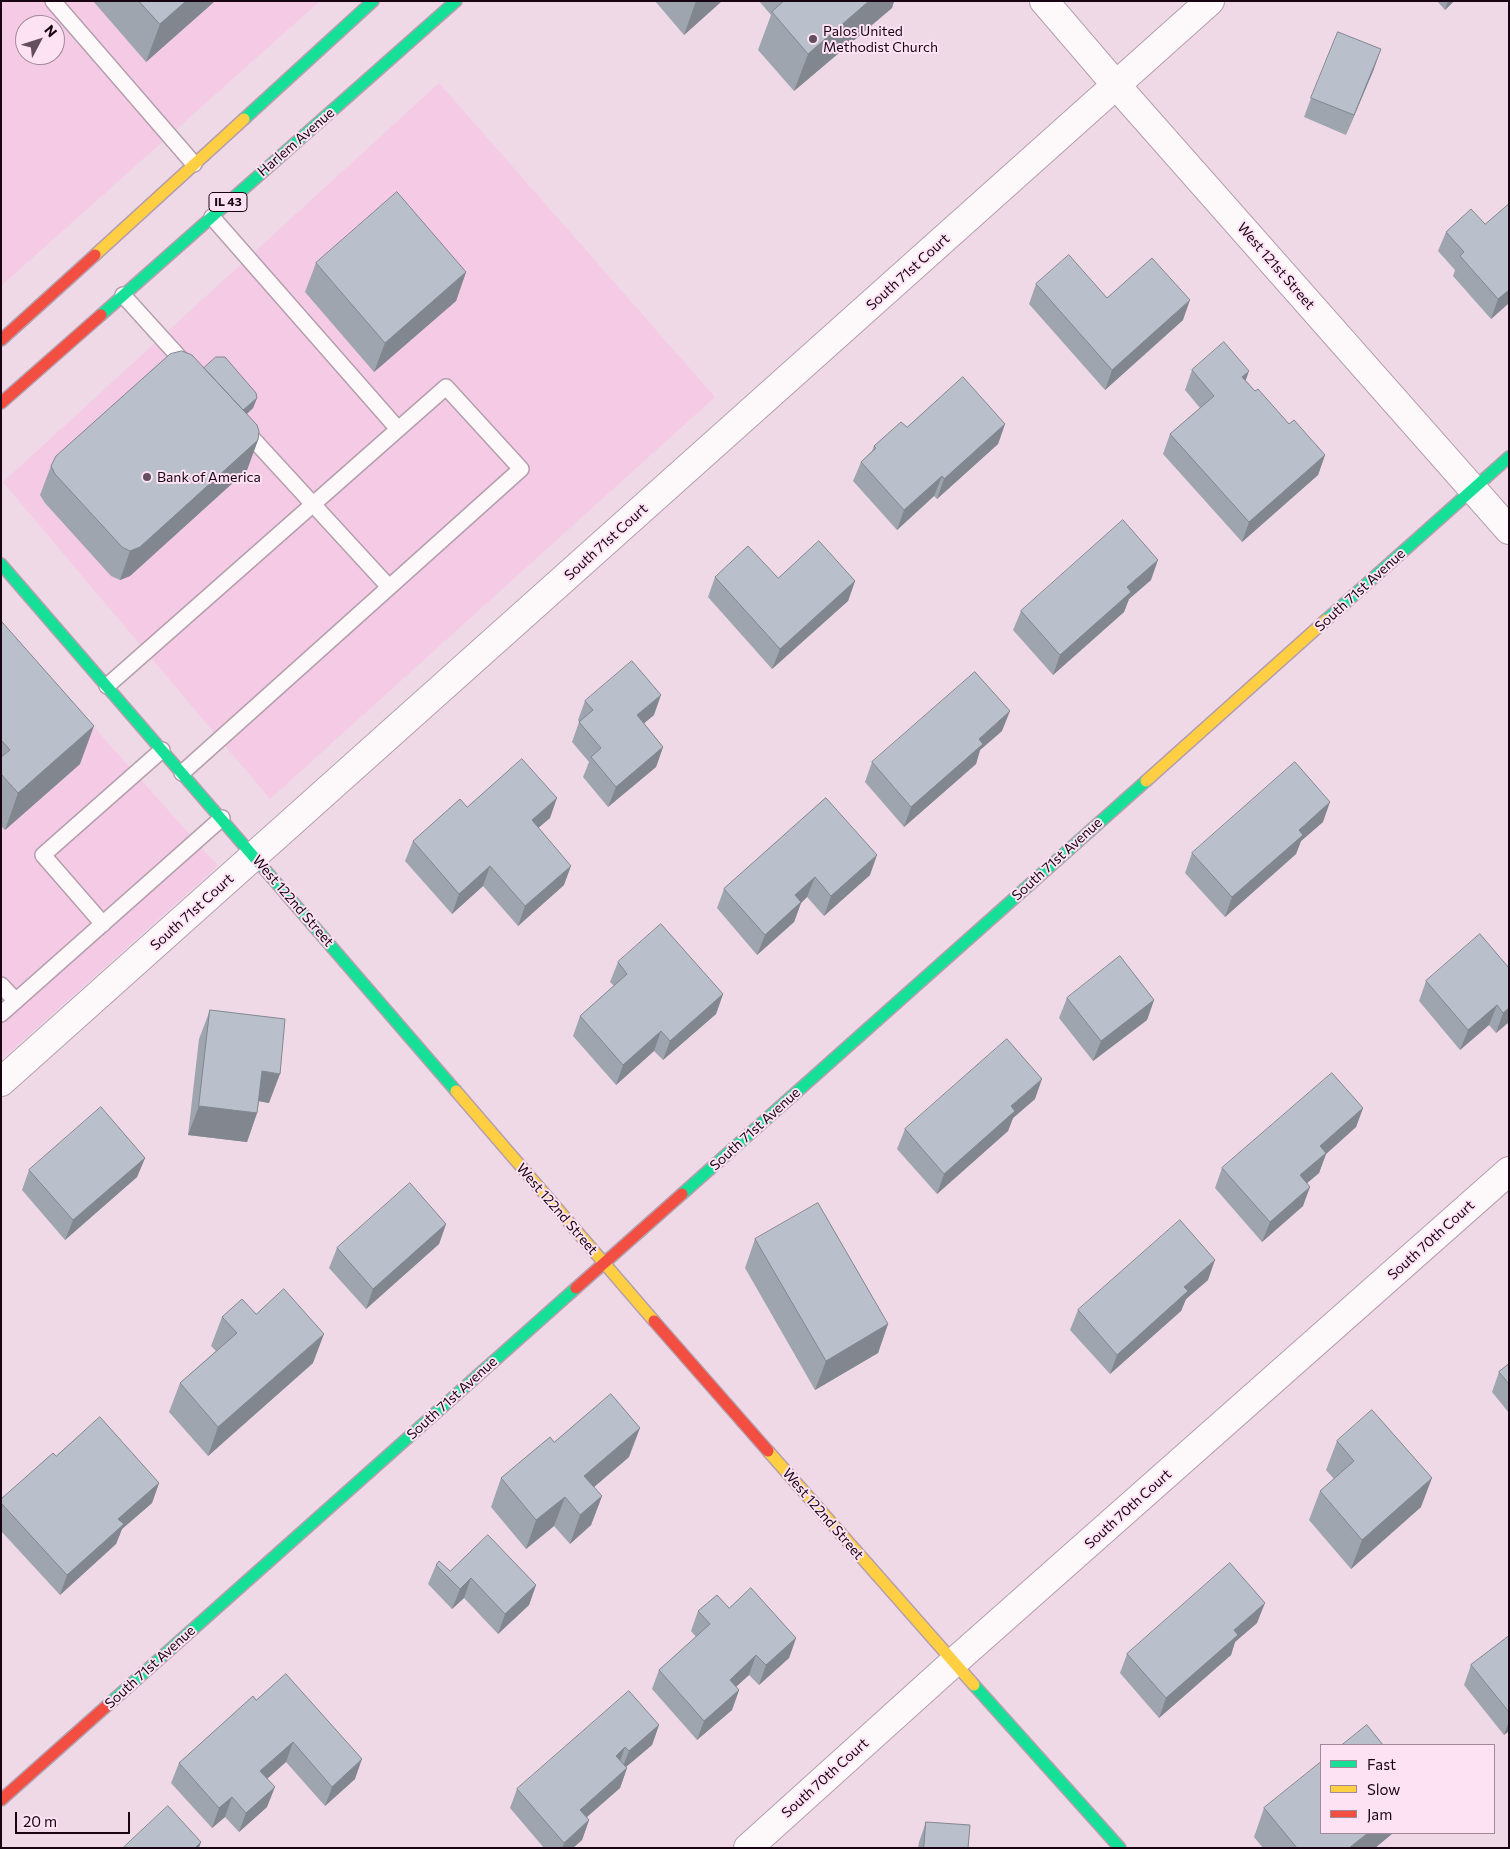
<!DOCTYPE html>
<style>
body{margin:0}
#map{position:relative;width:1510px;height:1849px;overflow:hidden;background:#efd9e7;font-family:Commissioner,sans-serif}
canvas{display:block}
.frame{position:absolute;inset:0;border:2px solid #180412;pointer-events:none}
.legend{position:absolute;left:1320px;top:1744px;width:175px;height:90px;box-sizing:border-box;background:#fde2f3;border:1px solid #a18999;margin:0;padding:6px 9px;list-style:none;font-size:15px;color:#180412}
.legend li{display:flex;align-items:center;gap:10px;height:25px}
.legend b{width:25px;border:1px solid #a18999}
.north{position:absolute;left:15px;top:15px;width:50px;height:50px;box-sizing:border-box;background:#fde2f3;border:1px solid #a18999;border-radius:50%;rotate:50deg;font-size:14px;font-weight:700;line-height:20px;text-align:center;color:#180412}
.north::after{content:'';display:block;margin:auto;width:18px;height:22px;background:#634f5d;clip-path:polygon(50% 0,100% 100%,50% 72%,0 100%)}
.scale{position:absolute;left:15px;top:1812px;width:115px;height:22px;box-sizing:border-box;border:2px solid #180412;border-top:0;padding-left:6px;font-size:15px;line-height:18px;white-space:nowrap;color:#180412;-webkit-text-stroke:4px #fde2f3;paint-order:stroke}
</style>
<div id="map">
<canvas width="1510" height="1849"></canvas>
<div class="frame"></div>
<ul class="legend">
<li><b style="height:6px;background:#16e098"></b>Fast</li>
<li><b style="height:6px;background:#ffcf43"></b>Slow</li>
<li><b style="height:6px;background:#f24e42"></b>Jam</li>
</ul>
<div class="north">N</div>
<div class="scale">20 m</div>
</div>
<script>
const context = document.querySelector('canvas').getContext('2d');
context.lineJoin = 'round';
function paint(path, color) { context.fillStyle = color; context.fill(path, 'evenodd'); }
function stroke(path, color, width, dash) { context.strokeStyle = color; context.lineWidth = width; context.lineCap = dash ? 'butt' : 'round'; context.setLineDash(dash || []); context.stroke(path); }
function write(font, color, halo, rows, align = 'center') {
  context.font = font + ' Commissioner,sans-serif'; context.lineWidth = 4; context.setLineDash([]); context.textBaseline = 'middle'; context.strokeStyle = halo; context.fillStyle = color; for (const [text, x, y, turn = 0] of rows) {
    context.save(); context.translate(x, y); context.rotate((+turn || 0) * Math.PI / 180); context.textAlign = isNaN(turn) ? turn : align; if (halo) context.strokeText(text, 0, 0); context.fillText(text, 0, 0); context.restore();
  }
}
paint(new Path2D(`
 M1,1H320L1,286ZM25,25H55V55H25Z
 M439,83L715,397L270,799L3,482Z
 M1,623L218,866L1,1060Z`), '#f4cae5');
const lane = new Path2D(`
 M53,1L194,164
 M212,217L398,429
 M123,295L189,368
 M243,428L389,587
 M107,686L446,387L521,469L182,773
 M103,924L43,855L162,750
 M1,985L16,1001
 M1,1014L222,818`);
const street = new Path2D(`
 M1044,1L1116,85L1509,530
 M1,1082L1210,1
 M748,1848L953,1663L1509,1171`);
const fast = new Path2D(`
 M244,119L373,1
 M101,315L456,1
 M1,564L456,1091
 M1326,620L1509,457
 M682,1194L1146,781
 M974,1685L1120,1848
 M110,1703L576,1288`);
const slow = new Path2D(`
 M95,255L244,119
 M1146,781L1326,620
 M456,1091L654,1321
 M768,1451L974,1685`);
const jam = new Path2D(`
 M1,340L95,255
 M1,403L101,315
 M576,1288L682,1194
 M654,1321L768,1451
 M1,1800L110,1703`);
stroke(lane, '#b59fad', 18);
stroke(street, '#b59fad', 30);
stroke(fast, '#b59fad', 14);
stroke(slow, '#b59fad', 14);
stroke(jam, '#b59fad', 14);
stroke(lane, '#fdf9fb', 15);
stroke(street, '#fdf9fb', 28);
stroke(fast, '#16e098', 11);
stroke(slow, '#ffcf43', 11);
stroke(jam, '#f24e42', 11);
paint(new Path2D(`
 M93,1H215L146,62Z
 M655,1H722L684,35Z
 M759,1H894L892,8L794,91L758,50L771,15Z
 M1437,1H1454L1445,10Z
 M1374,69L1346,135L1304,117L1311,98Z
 M1509,204V303L1491,319L1453,276L1455,270L1438,251L1446,232L1485,224Z
 M316,263L466,272L456,301L374,372L305,292Z
 M1036,284L1107,298L1183,320L1105,390L1029,304Z
 M204,368L257,398L253,408L247,414L258,440L247,470L130,576L120,580L111,576L45,503L40,495L51,466Z
 M1192,370L1246,381L1255,391L1289,424L1325,455L1318,475L1242,542L1163,454L1170,434L1200,408L1185,390Z
 M1005,424L998,444L937,499L934,496L897,530L853,481L861,462L872,451L874,446L907,427Z
 M715,577L778,578L855,581L848,601L772,669L708,597Z
 M1151,580L1129,599L1124,612L1053,675L1013,630L1021,611Z
 M1,623L80,764L5,830L1,826Z
 M585,701L654,715L644,723L663,747L656,767L608,807L583,777L589,762L572,742L579,722L578,720Z
 M1002,731L980,750L976,764L904,827L865,782L872,762Z
 M826,798L870,875L824,916L807,897L801,903L794,922L757,955L717,908L724,889Z
 M467,807L550,818L538,828L564,885L518,926L483,886L452,914L405,861L413,841Z
 M1323,822L1301,841L1296,854L1225,917L1185,873L1192,853Z
 M618,962L723,994L716,1014L663,1060L654,1051L616,1085L573,1036L580,1016L614,986L610,982Z
 M1509,968V1022L1496,1033L1489,1025L1460,1050L1419,1001L1426,981Z
 M1067,998L1154,1000L1147,1020L1093,1061L1059,1018Z
 M210,1010L269,1103L259,1101L257,1113L247,1142L188,1135L199,1039Z
 M1035,1099L1013,1118L1008,1131L937,1194L897,1149L905,1129Z
 M1363,1108L1356,1127L1326,1154L1319,1173L1307,1183L1303,1206L1262,1242L1215,1188L1222,1168Z
 M145,1158L137,1177L65,1240L22,1190L29,1170Z
 M446,1224L439,1244L366,1309L329,1268L337,1248Z
 M755,1239L888,1324L878,1353L815,1390L745,1268Z
 M1208,1280L1186,1299L1181,1311L1110,1374L1070,1330L1078,1310Z
 M256,1314L313,1363L208,1456L169,1412L180,1383L216,1351L211,1346L222,1317Z
 M1509,1364V1413L1492,1392L1499,1372Z
 M1337,1441L1421,1507L1351,1569L1309,1520L1320,1491L1334,1479L1326,1470Z
 M554,1442L629,1457L594,1487L602,1496L591,1525L570,1544L554,1526L526,1549L491,1507L501,1478Z
 M56,1456L159,1483L152,1503L122,1529L116,1544L60,1595L1,1531V1499Z
 M436,1565L450,1571L536,1585L529,1605L498,1634L464,1598L452,1609L428,1584Z
 M729,1608L796,1638L789,1658L759,1685L749,1675L736,1687L739,1690L732,1710L697,1740L652,1689L659,1670L696,1637L691,1631L698,1611Z
 M1257,1623L1235,1642L1231,1655L1159,1718L1120,1673L1127,1654Z
 M1509,1636V1731L1504,1735L1464,1685L1471,1665Z
 M256,1700L355,1779L325,1806L286,1762L267,1779V1807L239,1832L225,1817L212,1828L171,1783L179,1763Z
 M659,1725L652,1745L626,1767L627,1768L620,1788L587,1817L589,1820L582,1840L573,1848H544L510,1808L517,1789Z
 M1264,1808L1321,1833H1393L1375,1848H1263L1254,1837Z
 M926,1822L968,1848H918L919,1842Z`), '#9fa5af');
paint(new Path2D(`
 M186,1H215L146,62L160,24Z
 M696,1H722L684,35Z
 M869,1H894L892,8L794,91L808,54Z
 M1448,1H1454L1445,10Z
 M1381,49L1374,69L1346,135L1354,115Z
 M466,272L456,301L374,372L385,343Z
 M1509,290V303L1491,319L1498,299Z
 M1190,300L1183,320L1105,390L1112,370Z
 M1249,371L1242,391V377Z
 M257,398L253,408L225,433L229,423Z
 M1005,424L998,444L937,499L944,479Z
 M258,440L247,470L130,576L120,580L130,551Z
 M1325,455L1318,475L1242,542L1249,522Z
 M942,476L934,496L897,530L904,510Z
 M1158,560L1151,580L1129,599L1124,612L1053,675L1060,655L1127,587Z
 M855,581L848,601L772,669L780,649Z
 M661,695L654,715L630,735L637,715Z
 M1010,711L1002,731L980,750L976,764L904,827L911,807L979,739Z
 M94,726L80,764L5,830L18,793Z
 M663,747L656,767L608,807L616,787Z
 M557,798L550,818L524,840L532,820Z
 M1330,802L1323,822L1301,841L1296,854L1225,917L1232,897L1299,830Z
 M877,855L870,875L824,916L831,896Z
 M490,866L483,886L452,914L459,894Z
 M571,866L564,885L518,926L525,906Z
 M815,877L807,897L801,903L794,922L757,955L765,935L795,895Z
 M723,994L716,1014L663,1060L670,1041Z
 M1154,1000L1147,1020L1093,1061L1101,1041Z
 M1497,1005L1489,1025L1460,1050L1468,1030Z
 M1509,1008V1022L1496,1033L1503,1013Z
 M661,1031L654,1051L616,1085L623,1065Z
 M262,1071L280,1074L269,1103L252,1100Z
 M1042,1079L1035,1099L1013,1118L1008,1131L937,1194L944,1174L1011,1106Z
 M199,1106L257,1113L247,1142L188,1135Z
 M1363,1108L1356,1127L1326,1154L1319,1173L1293,1195L1300,1175L1320,1146Z
 M145,1158L137,1177L65,1240L73,1220Z
 M1310,1187L1303,1206L1262,1242L1270,1222Z
 M446,1224L439,1244L366,1309L373,1289Z
 M1215,1260L1208,1280L1186,1299L1181,1311L1110,1374L1117,1355L1184,1287Z
 M888,1324L878,1353L815,1390L826,1361Z
 M324,1334L313,1363L208,1456L218,1427Z
 M640,1428L629,1457L573,1505L584,1476Z
 M1432,1478L1421,1507L1351,1569L1362,1540Z
 M159,1483L152,1503L122,1529L116,1544L60,1595L67,1575L118,1519Z
 M602,1496L591,1525L570,1544L580,1515Z
 M565,1497L554,1526L526,1549L536,1520Z
 M471,1578L464,1598L452,1609L460,1589Z
 M536,1585L529,1605L498,1634L505,1614Z
 M1265,1603L1257,1623L1235,1642L1231,1655L1159,1718L1166,1698L1234,1630Z
 M796,1638L789,1658L759,1685L766,1665Z
 M756,1655L749,1675L722,1699L730,1680Z
 M739,1690L732,1710L697,1740L704,1721Z
 M1509,1722V1731L1504,1735Z
 M659,1725L652,1745L621,1771L629,1751Z
 M293,1742L286,1762L253,1791L260,1771Z
 M625,1747L618,1767L616,1756Z
 M362,1759L355,1779L325,1806L332,1787Z
 M627,1768L620,1788L573,1829L580,1810Z
 M275,1787L267,1807L239,1832L246,1813Z
 M232,1797L225,1817L212,1828L219,1808Z
 M589,1820L582,1840L573,1848H562L564,1843Z
 M1368,1833H1393L1375,1848H1349Z
 M201,1842L199,1848H195Z`), '#82868e');
const building = new Path2D(`
 M139,1H186L160,24Z
 M784,1H869L808,54L772,12Z
 M1338,32L1381,49L1354,115L1311,98Z
 M397,192L466,272L385,343L316,263Z
 M1509,204V290L1498,299L1460,256L1464,252L1446,232L1471,209L1485,224Z
 M1069,255L1107,298L1152,258L1190,300L1112,370L1036,284Z
 M1224,342L1249,371L1242,377L1255,391L1258,389L1289,424L1294,420L1325,455L1249,522L1170,434L1214,396L1192,370Z
 M182,351L192,355L257,425L259,431L258,440L140,547L130,551L122,547L55,474L51,466L56,456L170,354Z
 M216,357H225L256,393L257,398L243,410L204,368Z
 M963,377L1005,424L944,479L942,476L904,510L861,462L876,448L874,446L901,422L907,427Z
 M1123,520L1158,560L1127,587L1131,592L1060,655L1021,611Z
 M819,541L855,581L780,649L715,577L748,546L778,578Z
 M2,622L94,726L18,793L1,774V757L10,750L1,740V623Z
 M632,661L661,695L637,715L663,747L616,787L591,757L601,748L579,722L593,710L585,701Z
 M975,672L1010,711L979,739L983,744L911,807L872,762Z
 M522,759L557,798L532,820L571,866L525,906L490,866L459,894L413,841L460,799L467,807Z
 M1295,762L1330,802L1299,830L1303,835L1232,897L1192,853Z
 M826,798L877,855L831,896L815,877L795,895L801,902L765,935L724,889Z
 M661,924L723,994L670,1041L661,1031L623,1065L580,1016L627,974L618,962Z
 M1480,934L1509,968V1008L1503,1013L1497,1005L1468,1030L1426,981Z
 M1120,956L1154,1000L1101,1041L1067,998Z
 M210,1010L285,1019L280,1074L262,1071L257,1113L199,1106Z
 M1007,1039L1042,1079L1011,1106L1015,1111L944,1174L905,1129Z
 M1332,1073L1363,1108L1320,1146L1326,1153L1300,1175L1310,1187L1270,1222L1222,1168Z
 M101,1107L145,1158L73,1220L29,1170Z
 M410,1183L446,1224L373,1289L337,1248Z
 M818,1203L888,1324L826,1361L755,1239Z
 M1180,1220L1215,1260L1184,1287L1188,1291L1117,1355L1078,1310Z
 M284,1289L324,1334L218,1427L180,1383L237,1333L222,1317L242,1299L256,1314Z
 M1509,1364V1384L1499,1372Z
 M611,1394L640,1428L584,1476L602,1496L580,1515L565,1497L536,1520L501,1478L550,1437L554,1442Z
 M1372,1410L1432,1478L1362,1540L1320,1491L1354,1461L1337,1441Z
 M100,1417L159,1483L118,1519L124,1524L67,1575L1,1503V1499L53,1453L56,1456Z
 M488,1535L536,1585L505,1614L471,1578L460,1589L436,1565L439,1561L450,1571Z
 M1230,1563L1265,1603L1234,1630L1238,1635L1166,1698L1127,1654Z
 M751,1588L796,1638L766,1665L756,1655L730,1680L739,1690L704,1721L659,1670L710,1624L698,1611L717,1595L729,1608Z
 M1509,1636V1712L1471,1665Z
 M286,1674L362,1759L332,1787L293,1742L260,1771L275,1787L246,1813L232,1797L219,1808L179,1763L253,1696L256,1700Z
 M629,1691L659,1725L629,1751L625,1747L616,1756L627,1768L580,1810L589,1820L564,1843L517,1789Z
 M1367,1725L1383,1745H1342Z
 M1321,1762V1833H1368L1349,1848H1297L1264,1808Z
 M168,1806L201,1842L195,1848H123Z
 M926,1822L970,1825L968,1848H924Z`);
paint(building, '#b9c0cb');
stroke(building, '#82868e', 1);
for (const [x, y, r, color] of [
 [813,39,5,"#634f5d"],
 [147,477,5,"#634f5d"]
]) { const dot = new Path2D(); dot.arc(x, y, r, 0, 2 * Math.PI); context.fillStyle = color; context.fill(dot); stroke(dot, '#fde2f3', 2); }
for (const [x, y, w] of [
 [228,202,38]
]) { const box = new Path2D(); box.roundRect(x - w / 2, y - 9.5, w, 19, 4); context.fillStyle = '#fde2f3'; context.fill(box); stroke(box, '#180412', 1); }
write('bold 12px', '#180412', null, [
 ["IL 43",228,202]
]);
write('14px', '#180412', '#fde2f3', [
 ["Palos United",823,31],
 ["Methodist Church",823,47],
 ["Bank of America",157,477]
], 'left');
write('14px', '#180412', '#fde2f3', [
 ["Harlem Avenue",296,142,-41],
 ["West 121st Street",1276,266,49],
 ["South 71st Court",908,272,-42],
 ["South 71st Court",606,542,-42],
 ["South 71st Avenue",1360,590,-42],
 ["South 71st Avenue",1057,859,-42],
 ["West 122nd Street",293,901,49],
 ["South 71st Court",192,912,-42],
 ["South 71st Avenue",755,1129,-42],
 ["West 122nd Street",557,1209,49],
 ["South 70th Court",1431,1240,-42],
 ["South 71st Avenue",452,1398,-42],
 ["South 70th Court",1128,1509,-42],
 ["West 122nd Street",823,1514,49],
 ["South 71st Avenue",150,1667,-42],
 ["South 70th Court",825,1778,-42]
]);
</script>
